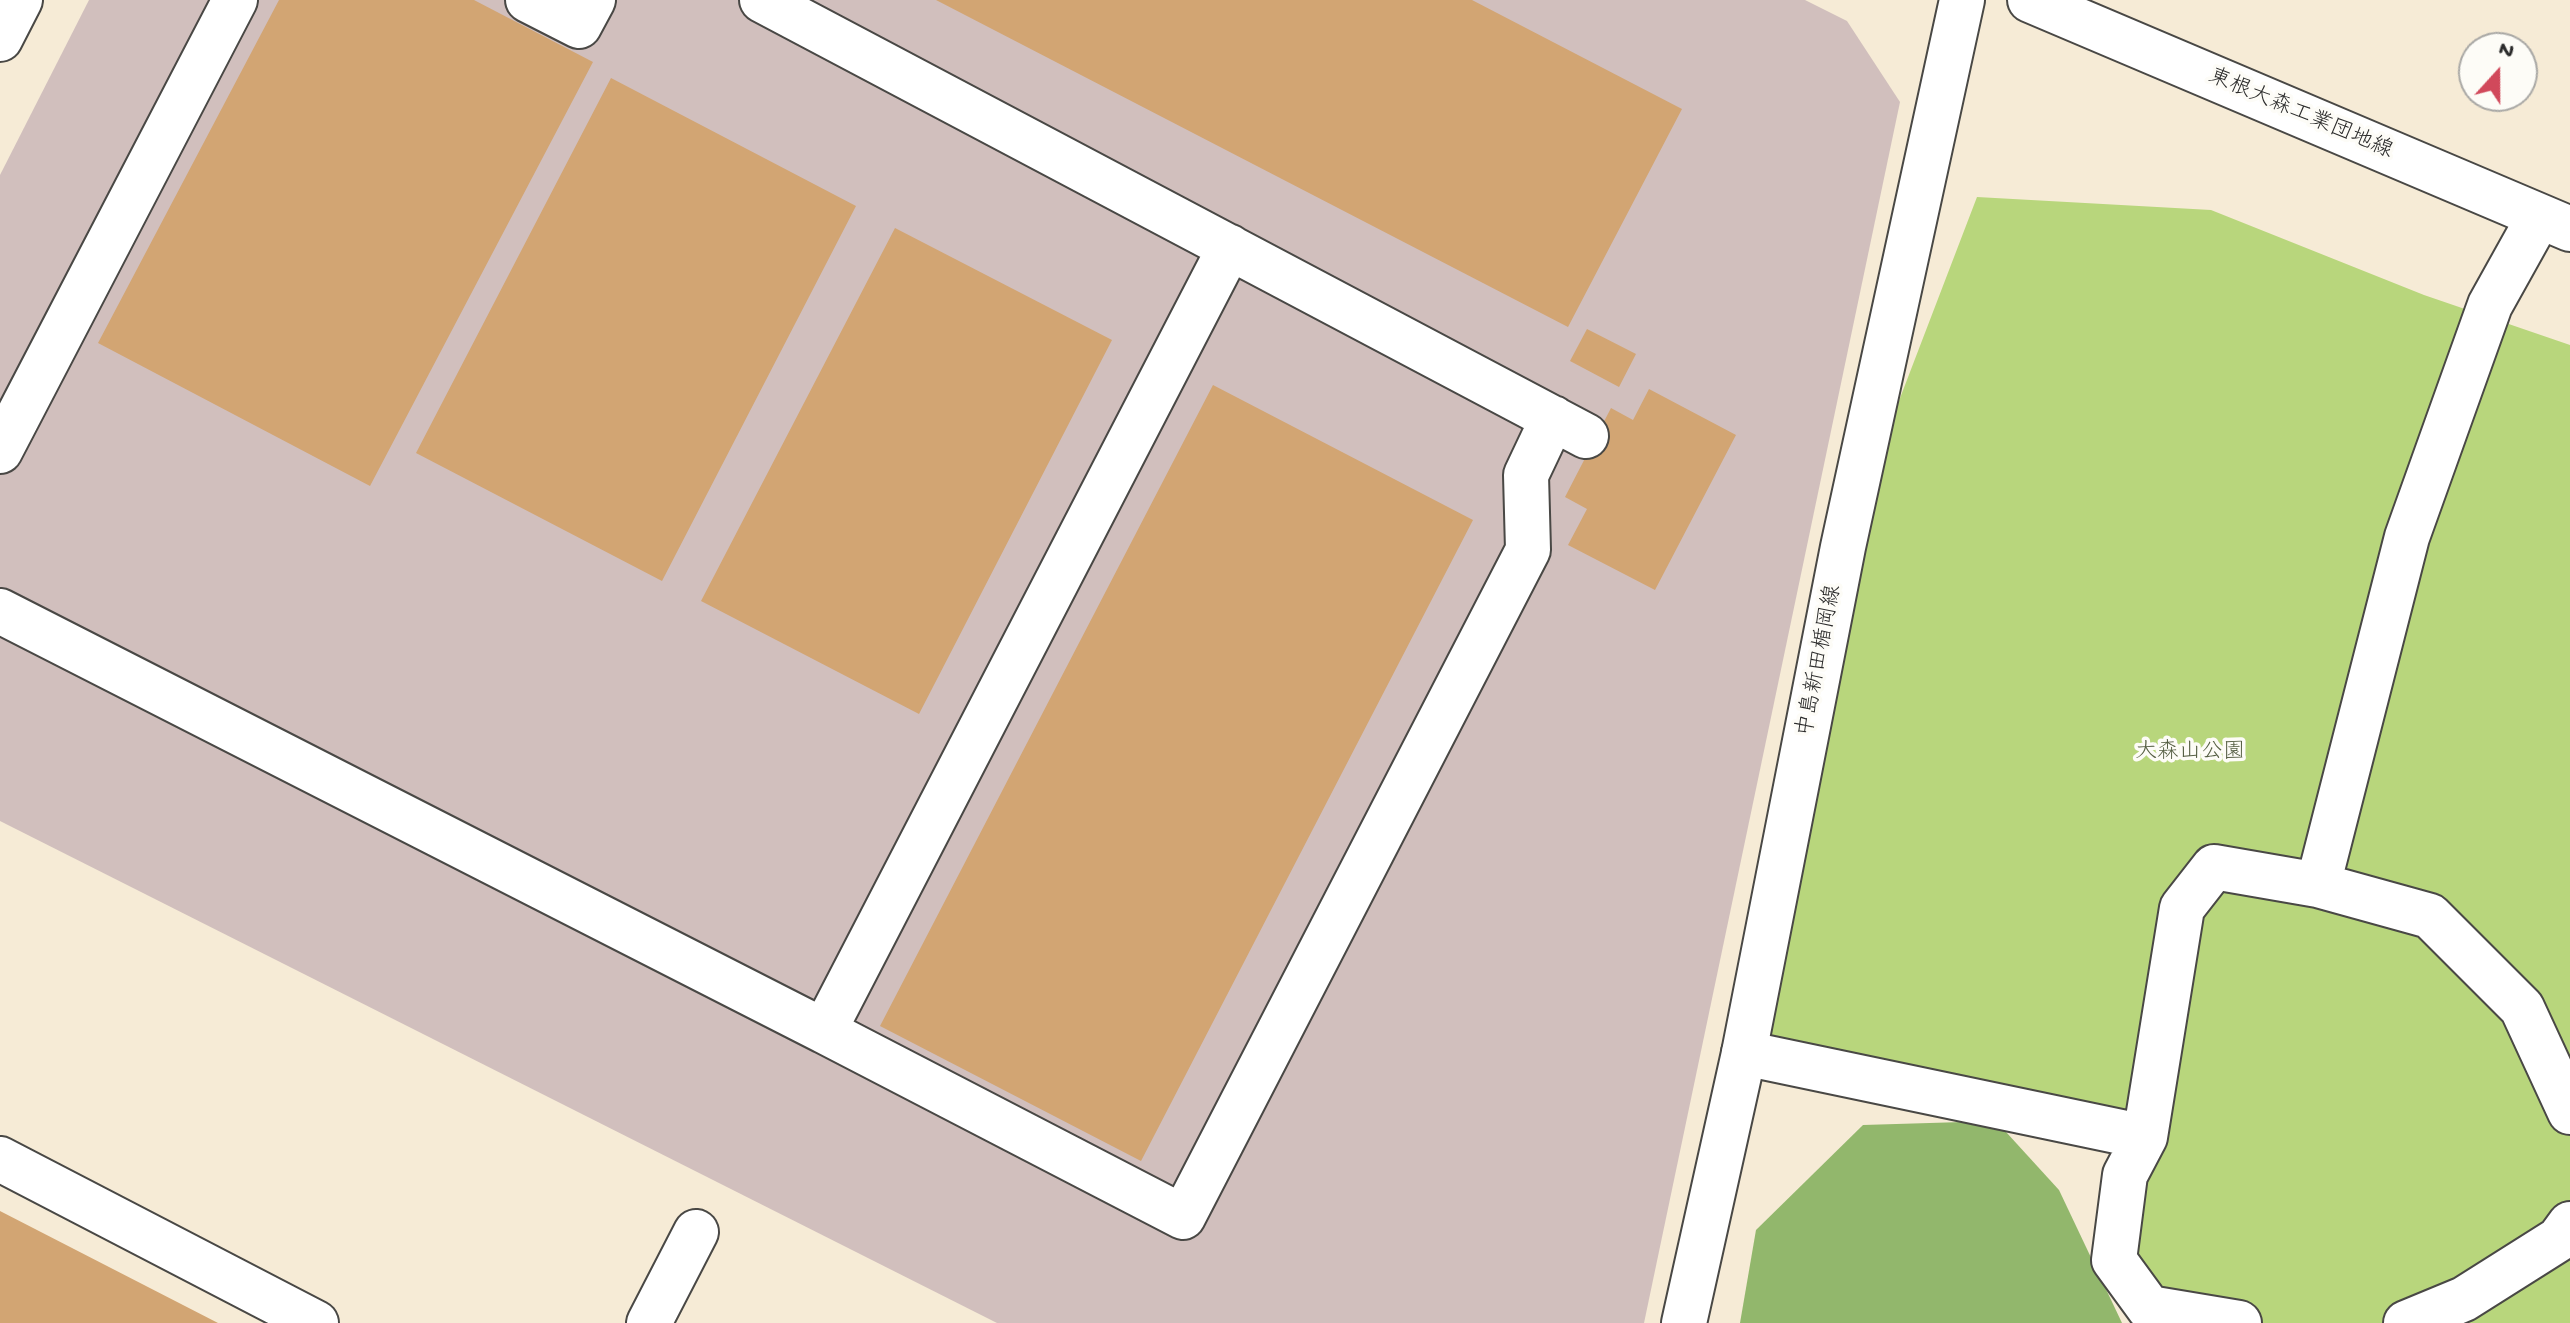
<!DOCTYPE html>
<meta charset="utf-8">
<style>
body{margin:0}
#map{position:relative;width:2570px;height:1323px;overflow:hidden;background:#f6ebd6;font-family:"Gochi Hand",sans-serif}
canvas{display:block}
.north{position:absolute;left:2458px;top:32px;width:80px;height:80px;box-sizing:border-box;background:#fdfcf7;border:2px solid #a9a8a5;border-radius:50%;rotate:21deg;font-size:22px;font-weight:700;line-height:32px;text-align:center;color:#2b2b2b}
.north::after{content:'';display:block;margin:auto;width:28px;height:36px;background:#d1495b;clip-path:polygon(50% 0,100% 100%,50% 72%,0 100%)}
</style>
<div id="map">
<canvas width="2570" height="1323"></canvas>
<div class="north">N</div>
</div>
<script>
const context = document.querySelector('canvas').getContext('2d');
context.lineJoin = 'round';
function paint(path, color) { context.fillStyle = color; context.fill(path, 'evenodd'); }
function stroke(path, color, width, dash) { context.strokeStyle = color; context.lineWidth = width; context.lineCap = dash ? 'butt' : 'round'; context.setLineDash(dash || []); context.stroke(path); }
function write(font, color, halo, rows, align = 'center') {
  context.font = font + ' "Gochi Hand","Klee One",sans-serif'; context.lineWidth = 7; context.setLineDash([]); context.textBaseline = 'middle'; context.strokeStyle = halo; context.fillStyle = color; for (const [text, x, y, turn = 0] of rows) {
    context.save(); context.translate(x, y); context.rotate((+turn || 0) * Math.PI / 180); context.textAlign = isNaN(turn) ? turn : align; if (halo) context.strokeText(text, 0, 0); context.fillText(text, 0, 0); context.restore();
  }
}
paint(new Path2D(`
 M89,0H1805L1847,21L1900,102L1644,1323H997L0,821V175Z`), '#d1bfbd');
paint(new Path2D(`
 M1977,197L2211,210L2424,295L2570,345V1323H2239L2149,1308L2114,1260L2144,1138L1744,1053L1843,547Z`), '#b8d67c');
paint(new Path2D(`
 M1996,1121L2059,1190L2122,1323H1740L1756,1230L1863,1125Z`), '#92b76c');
paint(new Path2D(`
 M279,0H474L593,62L370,486L98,343Z
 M936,0H1472L1682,109L1568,327Z
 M611,78L856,206L662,581L416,453Z
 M895,228L1112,340L919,714L701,601Z
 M1587,329L1636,354L1619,387L1570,361Z
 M1213,385L1473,520L1141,1161L880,1026Z
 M1649,389L1736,435L1655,590L1568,545L1587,509L1565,497L1611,408L1633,420Z
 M0,1211L218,1323H0Z`), '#d2a573');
const minor = new Path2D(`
 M528,0L579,26L593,0
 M762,0L1586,436
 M0,39L20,0
 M1230,247L824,1031L1183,1217L1528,550L1526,475L1553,418
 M0,451L235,0
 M0,611L824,1031
 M2318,885L2407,537L2490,305L2539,217
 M1744,1053L2145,1137
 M0,1159L316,1323
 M649,1323L696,1232
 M2239,1323L2149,1308L2114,1260L2125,1175L2145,1137L2182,908L2214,867L2318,885L2430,916L2522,1008L2570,1112
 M2406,1323L2464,1299L2559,1239L2570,1224`);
const major = new Path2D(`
 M2030,0L2570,229
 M1684,1323L1744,1053L1843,547L1962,0`);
stroke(minor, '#494845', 48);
stroke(major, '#494845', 48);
stroke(minor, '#fff', 44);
stroke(major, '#fff', 44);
write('22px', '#2b2b2b', '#fdfcf7', [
 ["東根大森工業団地線",2300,115,23],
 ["中島新田楯岡線",1821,661,-79]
]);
write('22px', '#555e43', '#fdfcf7', [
 ["大森山公園",2190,754]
]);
</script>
